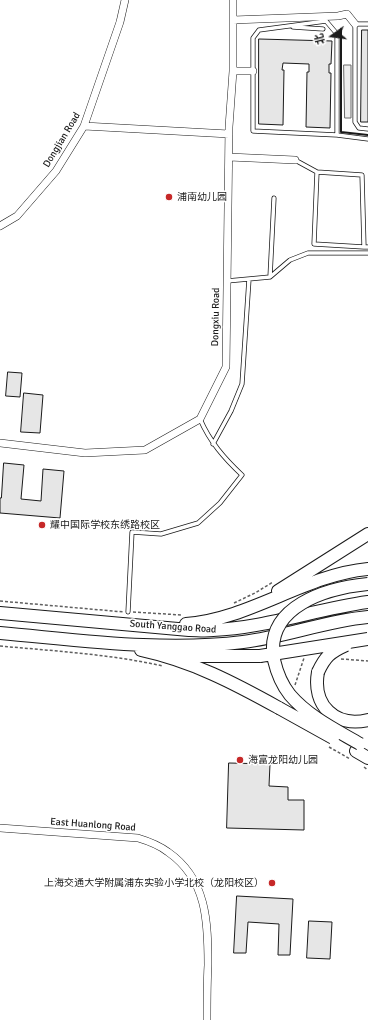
<!DOCTYPE html>
<meta charset="utf-8">
<style>
body{margin:0}
#map{position:relative;width:368px;height:1020px;overflow:hidden;background:#fff;font-family:Signika,"Noto Sans SC",sans-serif}
canvas{display:block}
.north{position:absolute;left:312px;top:16px;width:40px;height:40px;-webkit-text-stroke:3px #fff;paint-order:stroke;rotate:256deg;font-size:11px;font-weight:700;line-height:16px;text-align:center;color:#1a1a1a}
.north::after{content:'';display:block;margin:auto;width:14px;height:18px;background:#1a1a1a;clip-path:polygon(50% 0,100% 100%,50% 72%,0 100%)}
</style>
<div id="map">
<canvas width="368" height="1020"></canvas>
<div class="north">北</div>
</div>
<script>
const context = document.querySelector('canvas').getContext('2d');
context.lineJoin = 'round';
function paint(path, color) { context.fillStyle = color; context.fill(path, 'evenodd'); }
function stroke(path, color, width, dash) { context.strokeStyle = color; context.lineWidth = width; context.lineCap = dash ? 'butt' : 'round'; context.setLineDash(dash || []); context.stroke(path); }
function write(font, color, halo, rows, align = 'center') {
  context.font = font + ' Signika,"Noto Sans SC",sans-serif'; context.lineWidth = 3; context.setLineDash([]); context.textBaseline = 'middle'; context.strokeStyle = halo; context.fillStyle = color; for (const [text, x, y, turn = 0] of rows) {
    context.save(); context.translate(x, y); context.rotate((+turn || 0) * Math.PI / 180); context.textAlign = isNaN(turn) ? turn : align; if (halo) context.strokeText(text, 0, 0); context.fillText(text, 0, 0); context.restore();
  }
}
const built = new Path2D(`
 M344,65H351V118H345Z`);
paint(built, '#ededed');
stroke(built, '#6a6a6a', 1);
const building = new Path2D(`
 M362,30H368V122H361Z
 M259,39L332,41L331,64H329V73H331L330,128L306,127L307,72H309V64L283,63L282,70H284L283,125L259,124Z
 M8,372L22,373L20,397L6,396Z
 M24,393L43,395L40,433L21,432Z
 M4,463L24,465L21,499L41,501L43,469L64,471L60,518L0,513V498H1Z
 M229,763L270,764L269,786L288,787V800H304V830L227,828Z
 M237,896L293,899L290,955H278L279,924L248,922L246,953H234Z
 M309,921L332,922L330,959L307,958Z`);
paint(building, '#e6e6e6');
stroke(building, '#1a1a1a', 1);
const lane = new Path2D(`
 M368,24H355V122L359,128L368,129
 M293,27L323,29
 M337,135V34L326,21L259,30L253,38V131L337,135L368,139
 M295,160L317,172
 M364,247L362,175L317,172L314,244L364,247H368
 M270,277L274,198
 M227,281L270,277L290,260L308,253H368
 M213,444L231,411L242,384L249,279
 M128,612L132,532L161,534L198,523L220,503L242,475C224,458 210,442 200,419`);
const street = new Path2D(`
 M233,20L338,16L347,14L355,24
 M233,71H253
 M84,126L229,134
 M229,157L295,160
 M0,226L17,216L56,171L84,126L120,22L125,0
 M0,443L85,453L145,450L200,419L226,367L229,127L233,71V0
 M0,828L138,838C148,841 159,845 168,852C207,879 208,922 208,965C207,983 207,1002 207,1020`);
const highway = new Path2D(`
 M278,591L368,534
 M0,613L189,630C197,630 205,631 213,630C265,628 316,609 368,602
 M186,624C251,619 304,575 368,569
 M0,633C80,640 162,652 243,642C285,637 325,621 368,617
 M141,650C192,661 234,683 279,708
 M173,653L199,656H260
 M318,672C312,705 335,728 368,720
 M356,751L368,758`);
stroke(lane, '#1a1a1a', 5);
stroke(street, '#1a1a1a', 8);
stroke(highway, '#1a1a1a', 14);
stroke(new Path2D(`
 M0,601L124,612
 M234,603L255,593L273,582
 M133,612L181,615
 M0,646C54,651 109,654 163,666
 M341,659L368,661
 M295,685L304,658
 M329,747L350,759
 M364,767L368,770`), '#5f5f5f', 1.5, [3, 2]);
stroke(lane, '#fff', 3.5);
stroke(street, '#fff', 7);
stroke(highway, '#fff', 12);
const highwayBridge = new Path2D(`
 M260,656L368,639
 M318,672C325,657 330,652 346,645
 M279,708L333,738
 M360,744C336,730 309,717 290,695C282,685 277,673 274,660C264,606 327,588 368,584`);
stroke(highwayBridge, '#1a1a1a', 14, []);
stroke(highwayBridge, '#fff', 12);
stroke(new Path2D(`
 M341,29V132L368,135`), '#1a1a1a', 2);
for (const [x, y, r, color] of [
 [169,197,4,"#c62828"],
 [42,525,4,"#c62828"],
 [240,760,4,"#c62828"],
 [272,883,4,"#c62828"]
]) { const dot = new Path2D(); dot.arc(x, y, r, 0, 2 * Math.PI); context.fillStyle = color; context.fill(dot); stroke(dot, '#fff', 1.5); }
write('10px', '#1a1a1a', '#fff', [
 ["Dongjian Road",62,140,-59],
 ["Dongxiu Road",216,317,-89],
 ["South Yanggao Road",173,627,4],
 ["East Huanlong Road",93,825,4]
]);
write('10px', '#1a1a1a', '#fff', [
 ["浦南幼儿园",177,197],
 ["耀中国际学校东绣路校区",50,525],
 ["海富龙阳幼儿园",248,760],
 ["上海交通大学附属浦东实验小学北校（龙阳校区）",264,883,"right"]
], 'left');
</script>
